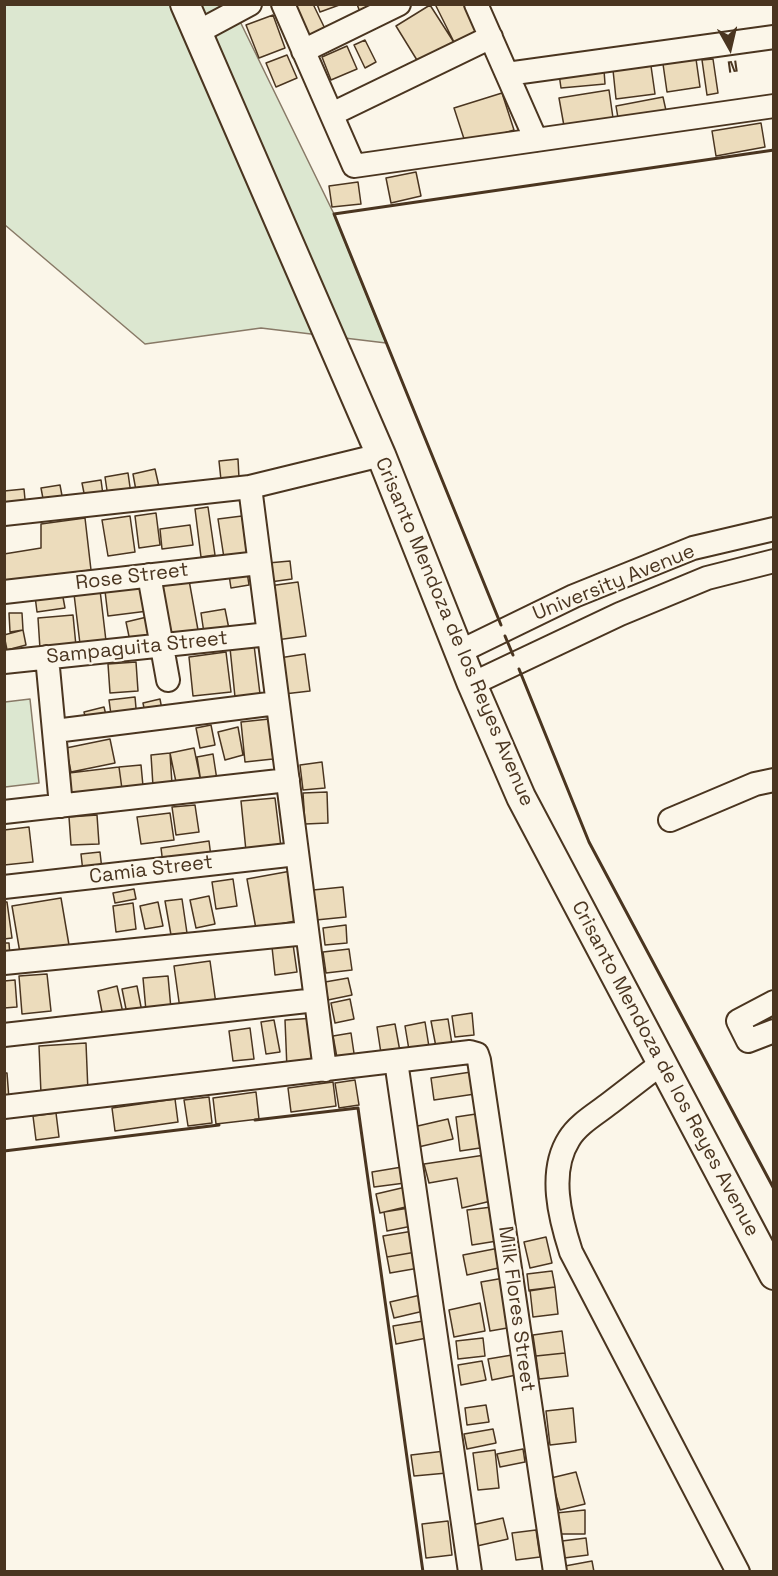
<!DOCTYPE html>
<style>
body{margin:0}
#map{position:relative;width:778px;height:1576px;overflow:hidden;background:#fbf6e9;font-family:"Space Grotesk",sans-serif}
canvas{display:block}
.frame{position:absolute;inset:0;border:6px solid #4a3520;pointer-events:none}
.north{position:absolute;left:700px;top:18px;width:60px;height:60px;-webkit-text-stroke:4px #fbf6e9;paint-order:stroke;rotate:172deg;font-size:16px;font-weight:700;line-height:24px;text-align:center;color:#4a3520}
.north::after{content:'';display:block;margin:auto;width:21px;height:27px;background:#4a3520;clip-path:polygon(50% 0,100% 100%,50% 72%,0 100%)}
</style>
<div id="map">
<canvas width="778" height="1576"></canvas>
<div class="frame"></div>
<div class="north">N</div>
</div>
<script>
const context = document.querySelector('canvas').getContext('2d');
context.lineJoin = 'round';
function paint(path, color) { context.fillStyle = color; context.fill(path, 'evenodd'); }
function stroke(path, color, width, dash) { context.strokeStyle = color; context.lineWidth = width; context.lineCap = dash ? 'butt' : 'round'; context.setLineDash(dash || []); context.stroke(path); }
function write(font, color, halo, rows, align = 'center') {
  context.font = font + ' "Space Grotesk",sans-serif'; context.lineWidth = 4.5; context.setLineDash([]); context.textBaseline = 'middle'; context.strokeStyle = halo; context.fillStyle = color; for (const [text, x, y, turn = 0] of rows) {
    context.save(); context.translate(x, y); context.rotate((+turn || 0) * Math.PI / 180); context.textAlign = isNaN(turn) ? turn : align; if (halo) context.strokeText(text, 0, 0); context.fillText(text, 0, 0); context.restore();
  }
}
const green = new Path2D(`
 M5,5H232L334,214L386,343L261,328L145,344L5,225Z
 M30,699L39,783L5,787V702Z`);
paint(green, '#dce7d0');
stroke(green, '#887966', 1.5);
const building = new Path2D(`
 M290,4H313L329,37L311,46Z
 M317,4H342L320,12Z
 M357,4H377L362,18Z
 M435,4H464L478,32L455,44Z
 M430,5L455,44L420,65L396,26Z
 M273,15L285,48L259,58L246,25Z
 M365,40L376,62L365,68L354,45Z
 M347,46L357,69L331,80L322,57Z
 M287,55L297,78L276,87L266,63Z
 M696,59L700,87L667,92L663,64Z
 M713,59L718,93L707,95L702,60Z
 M651,66L655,94L616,99L613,70Z
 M604,70L605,84L561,88L559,74Z
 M609,90L613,118L564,126L559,98Z
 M502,93L514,130L466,145L454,108Z
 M663,97L667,115L619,124L616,106Z
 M761,123L765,147L716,156L712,131Z
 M416,172L421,196L391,203L386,178Z
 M358,182L361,204L332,207L329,186Z
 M238,459L239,478L221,480L219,461Z
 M155,469L160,491L137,496L133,474Z
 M128,473L131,494L108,497L105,477Z
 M101,480L103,495L85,498L82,483Z
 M60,485L63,501L44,504L41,488Z
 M24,489L26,510L4,512V491Z
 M208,507L215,555L201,557L195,509Z
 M156,513L160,545L139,548L135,516Z
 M130,516L135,552L108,556L102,520Z
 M242,516L247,555L224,558L218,519Z
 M85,518L91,570L4,583V554L41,548V524Z
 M190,525L193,545L162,549L160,529Z
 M290,561L292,579L270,582L268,563Z
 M247,572L249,585L231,588L229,575Z
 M189,580L198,630L168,635L158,586Z
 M298,582L306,636L276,640L269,586Z
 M145,586L148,611L108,616L105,591Z
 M100,590L106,641L80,644L74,594Z
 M62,592L65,608L37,612L35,596Z
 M225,609L229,629L204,633L201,613Z
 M9,613H22L23,630L10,632Z
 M73,615L76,646L40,649L38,618Z
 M151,616L157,639L131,646L126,622Z
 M23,630L26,645L7,650L4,635Z
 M254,645L260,694L235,697L230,648Z
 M226,652L231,692L193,696L189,657Z
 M305,654L310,691L284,694L279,658Z
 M136,662L138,691L110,693L108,664Z
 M135,697L137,719L112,722L109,700Z
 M160,699L163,715L146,718L143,703Z
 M104,707L107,719L87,724L84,712Z
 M269,719L273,759L245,762L241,722Z
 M211,725L215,745L200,748L196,728Z
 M238,727L243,755L225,760L218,732Z
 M110,739L115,763L71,772L66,748Z
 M194,748L201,782L177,787L170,753Z
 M170,753L172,784L153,786L151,755Z
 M213,754L217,780L201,782L197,757Z
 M322,762L325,788L303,790L300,765Z
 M141,765L143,786L122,789L119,767Z
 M119,767L122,789L71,795L69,773Z
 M327,792L328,823L305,824L303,793Z
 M275,798L281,847L246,851L241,801Z
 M195,805L199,832L176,835L172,807Z
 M170,813L174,840L141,844L137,817Z
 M97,815L99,844L71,845L69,817Z
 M29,827L33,862L4,865V830Z
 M209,841L211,857L163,864L161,848Z
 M100,852L102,870L83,872L81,854Z
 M291,871L300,920L256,929L247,879Z
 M233,879L237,906L216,909L212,882Z
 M343,887L346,917L316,920L313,890Z
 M134,889L136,899L115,903L113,893Z
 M209,896L215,924L196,928L190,900Z
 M61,898L69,945L20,953L12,906Z
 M182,899L187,933L171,935L165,901Z
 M4,902H7L12,938L4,939Z
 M158,902L163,926L145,929L140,906Z
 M133,903L136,929L116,932L113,906Z
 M346,925L347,943L325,945L323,928Z
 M4,943H9L10,956H4Z
 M293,944L297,972L275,975L272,947Z
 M349,949L352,970L326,973L323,952Z
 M210,961L216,1004L180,1009L174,966Z
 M47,974L51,1011L22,1014L19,976Z
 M168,976L171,1009L146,1011L143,978Z
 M348,978L352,995L328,1000L325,982Z
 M15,980L17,1007L4,1008V981Z
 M117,986L123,1013L103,1017L98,991Z
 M137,986L142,1012L127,1014L122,989Z
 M350,999L354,1019L335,1023L331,1003Z
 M472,1013L474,1035L455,1037L452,1016Z
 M315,1018L317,1067L287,1069L285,1020Z
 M448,1019L452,1044L436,1047L431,1021Z
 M274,1020L280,1052L266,1054L261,1022Z
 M425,1022L430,1053L410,1056L405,1026Z
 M395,1024L401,1057L382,1060L377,1027Z
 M250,1028L254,1059L233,1061L229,1031Z
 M351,1033L355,1060L338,1063L333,1036Z
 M86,1043L88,1092L41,1094L39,1046Z
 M471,1072L475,1094L434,1100L431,1078Z
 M4,1073H7L9,1099H4Z
 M355,1080L359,1105L339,1108L335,1083Z
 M333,1082L336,1106L291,1112L288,1088Z
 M256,1092L259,1119L216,1124L213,1098Z
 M209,1097L212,1123L188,1126L184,1100Z
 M175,1099L178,1122L115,1131L112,1108Z
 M56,1113L59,1137L36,1140L33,1116Z
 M476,1114L480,1148L460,1151L456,1117Z
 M448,1119L453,1139L414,1148L409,1128Z
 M485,1155L491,1201L462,1208L457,1178L429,1183L424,1164Z
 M402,1167L405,1183L374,1187L372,1172Z
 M410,1186L414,1205L380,1213L376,1194Z
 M492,1207L497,1241L472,1245L467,1210Z
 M409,1208L412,1226L387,1231L384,1212Z
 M413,1231L416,1252L387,1257L383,1236Z
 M546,1237L552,1263L530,1268L524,1242Z
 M499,1248L503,1267L467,1275L463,1255Z
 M416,1252L419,1268L390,1273L387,1257Z
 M552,1271L555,1287L529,1291L527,1274Z
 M504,1278L513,1327L490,1331L481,1282Z
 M555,1287L558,1314L533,1317L530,1290Z
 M425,1294L428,1310L394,1318L390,1302Z
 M480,1303L485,1331L454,1337L449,1310Z
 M429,1320L432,1337L396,1344L393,1326Z
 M562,1331L565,1353L536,1356L533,1335Z
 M483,1338L485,1356L458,1359L456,1341Z
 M565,1353L568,1376L539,1379L536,1356Z
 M518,1354L521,1374L492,1380L488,1359Z
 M482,1361L486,1380L461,1385L458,1365Z
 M486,1405L489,1422L467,1425L465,1408Z
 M573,1408L576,1442L550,1445L546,1411Z
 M493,1429L496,1443L467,1449L464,1434Z
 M523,1449L525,1462L500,1467L497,1454Z
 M495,1450L499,1488L478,1490L473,1453Z
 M445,1451L447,1473L414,1476L411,1455Z
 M576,1472L585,1504L560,1510L551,1478Z
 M585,1510V1534H558L556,1513Z
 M503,1518L508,1539L477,1546L472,1525Z
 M448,1521L452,1555L426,1558L422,1524Z
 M536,1530L540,1557L516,1560L512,1533Z
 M586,1538L588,1555L564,1558L562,1541Z
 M592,1561L594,1572H566L565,1566Z`);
paint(building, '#ecdcbc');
stroke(building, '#4a3520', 1.5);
const minor = new Path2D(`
 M283,4L354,166L774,106
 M476,4L536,140
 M198,32L250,4
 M303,51L399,4
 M507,74L774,37
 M332,114L491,37
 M250,487L325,1070
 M4,514L250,487L381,455
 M149,575L168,680
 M4,592L259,563
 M459,652L574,596L693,548L774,529
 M47,657L61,806
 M4,662L269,634
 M472,684L620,614L707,578L774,561
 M55,731L277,703
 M4,812L288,780
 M670,820L755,784L774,780
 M4,887L297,854
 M4,963L307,933
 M774,1002L738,1021L748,1041L774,1031
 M4,1035L316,1000
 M396,1061L470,1572
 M662,1063C645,1076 628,1089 610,1103C596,1114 578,1124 569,1139C548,1172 560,1218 571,1252L738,1572
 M4,1107L470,1052L477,1054L479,1060L555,1572`);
const major = new Path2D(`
 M185,4L381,455L472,684L521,797L774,1275`);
stroke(minor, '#4a3520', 26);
stroke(major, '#4a3520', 32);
stroke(minor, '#fbf6e9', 22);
stroke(major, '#fbf6e9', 28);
stroke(new Path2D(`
 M501,625L334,214L774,150
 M505,636L513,655
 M519,669L589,842L774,1189
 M255,1120L358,1108L423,1572
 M4,1151L219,1125`), '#4a3520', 3);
write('20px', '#4a3520', '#fbf6e9', [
 ["Rose Street",132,577,-7],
 ["University Avenue",614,583,-22],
 ["Crisanto Mendoza de los Reyes Avenue",454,632,67],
 ["Sampaguita Street",137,648,-6],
 ["Camia Street",151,870,-7],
 ["Crisanto Mendoza de los Reyes Avenue",665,1069,62],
 ["Milk Flores Street",516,1309,82]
]);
</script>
